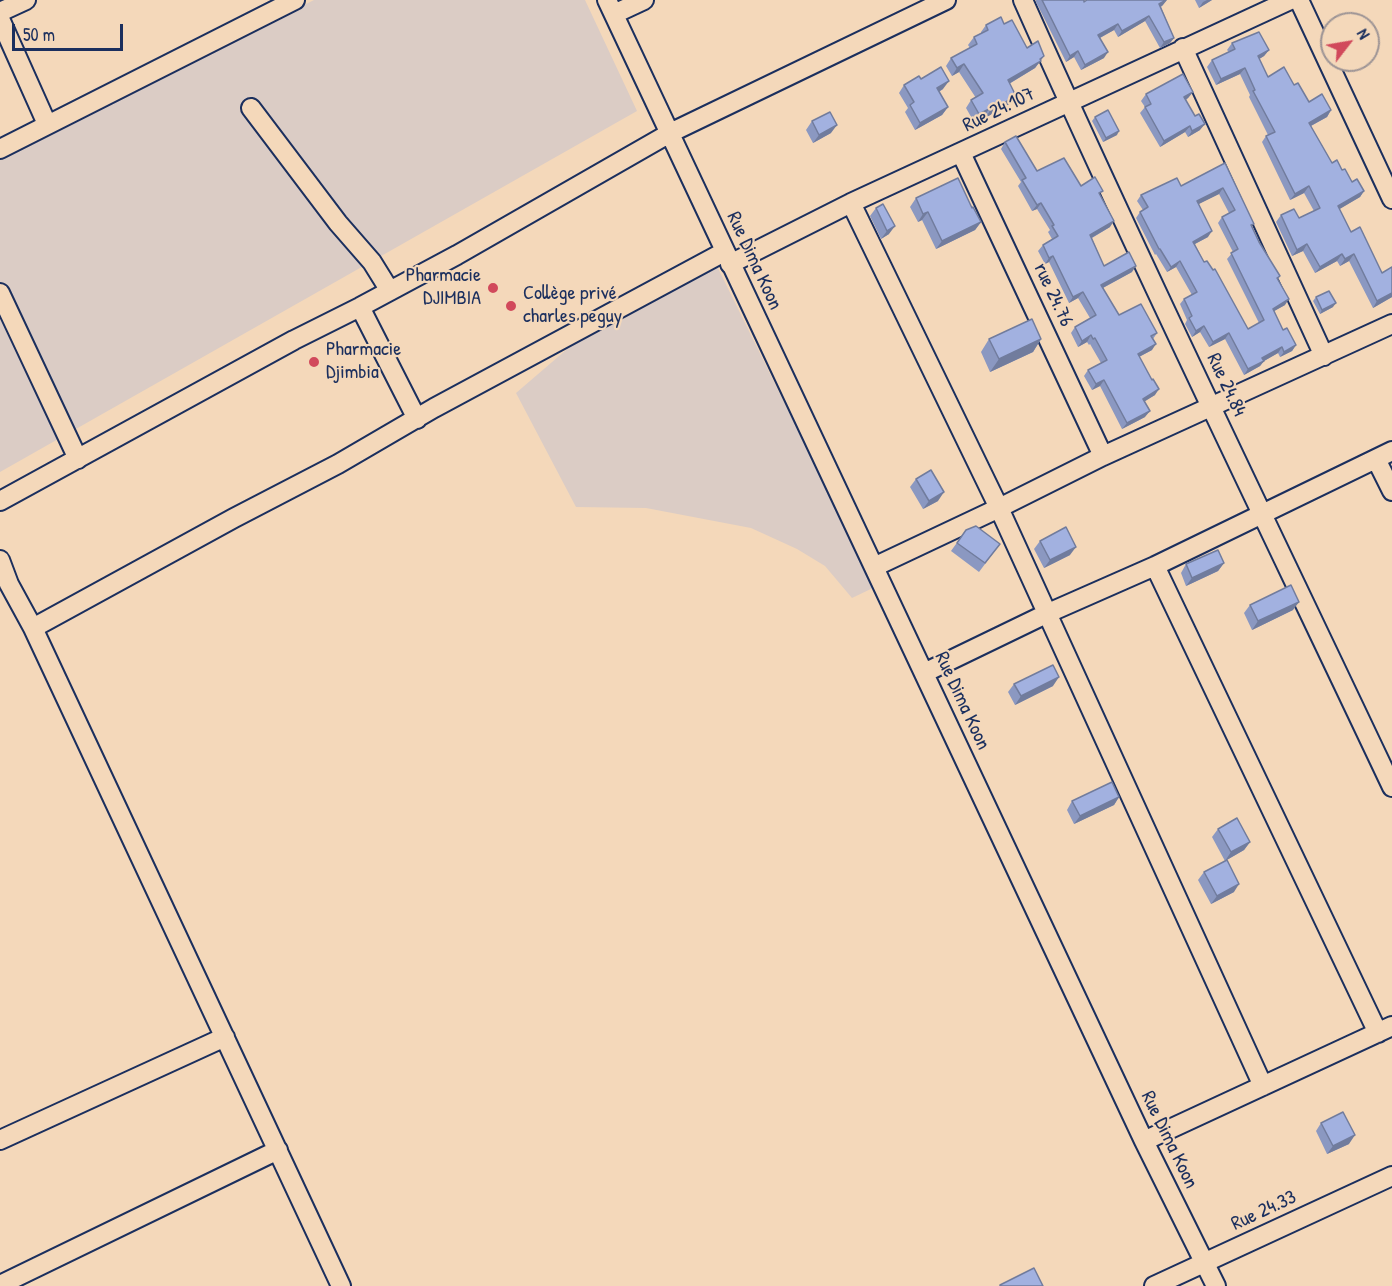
<!DOCTYPE html>
<meta charset="utf-8">
<style>
body{margin:0}
#map{position:relative;width:1392px;height:1286px;overflow:hidden;background:#f4d8ba;font-family:"Patrick Hand",sans-serif}
canvas{display:block}
.north{position:absolute;left:1320px;top:12px;width:60px;height:60px;box-sizing:border-box;background:#f4d8ba;border:2px solid #9d9495;border-radius:50%;rotate:59deg;font-size:16px;font-weight:700;line-height:24px;text-align:center;color:#1b2f5e}
.north::after{content:'';display:block;margin:auto;width:21px;height:27px;background:#d1495b;clip-path:polygon(50% 0,100% 100%,50% 72%,0 100%)}
.scale{position:absolute;left:12px;top:24px;width:111px;height:27px;box-sizing:border-box;border:3px solid #1b2f5e;border-top:0;padding-left:8px;font-size:18px;line-height:21px;white-space:nowrap;color:#1b2f5e;-webkit-text-stroke:4px #f4d8ba;paint-order:stroke}
</style>
<div id="map">
<canvas width="1392" height="1286"></canvas>
<div class="north">N</div>
<div class="scale">50 m</div>
</div>
<script>
const context = document.querySelector('canvas').getContext('2d');
context.lineJoin = 'round';
function paint(path, color) { context.fillStyle = color; context.fill(path, 'evenodd'); }
function stroke(path, color, width, dash) { context.strokeStyle = color; context.lineWidth = width; context.lineCap = dash ? 'butt' : 'round'; context.setLineDash(dash || []); context.stroke(path); }
function write(font, color, halo, rows, align = 'center') {
  context.font = font + ' "Patrick Hand",sans-serif'; context.lineWidth = 4.5; context.setLineDash([]); context.textBaseline = 'middle'; context.strokeStyle = halo; context.fillStyle = color; for (const [text, x, y, turn = 0] of rows) {
    context.save(); context.translate(x, y); context.rotate((+turn || 0) * Math.PI / 180); context.textAlign = isNaN(turn) ? turn : align; if (halo) context.strokeText(text, 0, 0); context.fillText(text, 0, 0); context.restore();
  }
}
paint(new Path2D(`
 M314,0H585L637,111L0,472V158Z
 M715,262L875,587L852,598L825,566L797,549L751,528L646,508L576,507L516,393L587,332Z`), '#dbccc5');
const minor = new Path2D(`
 M607,0L1144,1141L1216,1286
 M1023,0C1141,265 1268,525 1392,787
 M1299,0L1392,199
 M0,12L26,0
 M614,14L644,0
 M0,19L47,124
 M1183,48L1324,356
 M251,108L338,223L372,262L390,291
 M0,149L295,0
 M961,153L1103,456
 M851,203L999,508L1263,1086
 M730,264L851,203L1290,0
 M0,293L78,459
 M360,307L417,419
 M1376,459L1392,491
 M0,501L294,340L360,307L457,255L670,133L946,0
 M0,560L9,584L33,628L234,518L338,464L434,408L724,252
 M1155,566L1378,1033
 M874,567L999,508L1103,456L1392,324
 M33,628L341,1286
 M924,673L1046,614L1155,566L1392,451
 M0,1140L225,1037
 M1144,1141L1392,1026
 M0,1285L278,1150
 M1154,1286L1392,1176`);
stroke(minor, '#1b2f5e', 22);
stroke(minor, '#f4d8ba', 18);
paint(new Path2D(`
 M1036,0H1084V2L1163,5L1161,7L1174,38L1170,43L1160,48L1145,21L1118,37L1114,30L1100,38L1104,58L1081,70L1074,57L1066,62L1036,2Z
 M1195,0H1212L1199,8Z
 M1004,24L1027,48L1044,56L1035,68L1009,84L1016,96L1011,103L985,118L984,116L974,122L966,108L971,100L976,98L959,72L952,76L946,66L951,58L970,48L968,45L974,37L981,33V32L986,25Z
 M1232,43L1269,50L1264,56L1259,59L1268,77L1294,85L1309,102L1331,110L1327,117L1311,126L1332,163L1342,170L1352,182L1364,191L1360,197L1339,209L1351,232L1382,273L1392,267V297L1373,308L1349,261L1340,266L1337,261L1315,273L1303,251L1292,256L1276,222L1281,215L1299,218L1314,211L1304,193L1290,200L1262,142L1266,136L1268,135L1249,97L1250,95L1240,74L1216,85L1207,67L1212,60L1229,52L1227,50Z
 M921,79L943,89L939,92L948,107L942,115L915,130L905,112L908,108L899,93L904,85Z
 M1193,92L1188,98L1186,100L1200,130L1188,137L1185,132L1160,147L1140,113L1145,107L1141,101L1146,94Z
 M1095,117L1117,135L1103,142L1092,121Z
 M812,121L831,133L813,143L806,130Z
 M1005,142L1037,171L1081,186L1100,195L1110,227L1092,238L1104,266L1132,272L1103,288L1119,315L1157,333L1153,339L1152,350L1139,357L1155,395L1144,401L1145,417L1122,429L1100,386L1092,390L1084,376L1088,370L1101,363L1090,344L1089,345L1087,342L1078,347L1071,333L1075,327L1090,318L1078,298L1069,303L1049,262L1045,264L1038,251L1043,245L1052,239L1048,232L1050,230L1037,209L1032,211L1018,186L1021,182L1001,149Z
 M1225,163L1259,242L1280,276L1278,280L1285,305L1274,311L1283,330L1296,345L1292,351L1280,357L1278,353L1264,361L1260,366L1244,375L1225,339L1209,347L1200,332L1192,337L1185,324L1187,320L1180,304L1184,299L1192,295L1176,267L1167,272L1156,254L1155,255L1136,218L1140,212L1143,210L1137,201L1141,195L1181,186ZM1219,194L1229,213L1222,217L1218,223L1233,252L1227,259L1259,323L1248,329L1204,262L1195,244L1208,237L1198,204Z
 M916,198L972,208L981,222L975,230L936,249L922,220L918,222L910,207Z
 M876,208L889,234L881,239L870,216Z
 M1316,297L1333,307L1320,314L1313,301Z
 M989,339H1041L1033,352L990,372L981,352Z
 M916,479L938,501L923,509L910,487Z
 M966,530L1000,544L979,572L951,551Z
 M1040,541L1070,555L1044,568L1034,549Z
 M1224,563L1218,571L1186,586L1181,573L1186,564Z
 M1250,605L1293,610L1252,630L1244,613Z
 M1014,684L1053,686L1015,705L1008,692Z
 M1119,797L1114,805L1074,824L1067,810L1072,801Z
 M1218,829L1250,842L1244,850L1225,861L1212,837Z
 M1204,872L1234,892L1211,904L1198,880Z
 M1321,1123L1349,1144L1327,1154L1316,1131Z`), '#8b98c1');
paint(new Path2D(`
 M1167,0L1163,5L1155,10L1159,4Z
 M1207,0H1212L1199,8L1203,2Z
 M1149,16L1145,21L1118,37L1122,31Z
 M1118,24L1114,30L1094,41L1098,35Z
 M1174,38L1170,43L1160,48L1164,42Z
 M1269,50L1264,56L1253,63L1258,56Z
 M1078,51L1074,57L1066,62L1070,56Z
 M1108,52L1104,58L1081,70L1085,65Z
 M1044,56L1035,68L1002,88L1008,80Z
 M964,64L959,72L952,76L957,68Z
 M1245,68L1240,74L1216,85L1221,79Z
 M949,81L943,89L931,96L937,88Z
 M1193,92L1188,98L1180,103L1184,97Z
 M1016,96L1011,103L985,118L990,111Z
 M948,107L942,115L915,130L920,123Z
 M989,109L984,116L974,122L979,114Z
 M1331,110L1327,117L1305,129L1309,123Z
 M1205,124L1200,130L1188,137L1192,131Z
 M837,125L831,133L813,143L819,135Z
 M1190,126L1185,132L1160,147L1164,141Z
 M1119,131L1117,135L1103,142L1106,138Z
 M1309,186L1304,193L1290,200L1295,194Z
 M1223,188L1219,194L1193,207L1197,201Z
 M1364,191L1360,197L1333,213L1338,206Z
 M1041,203L1037,209L1032,211L1037,205Z
 M928,212L922,220L918,222L923,214Z
 M1114,221L1110,227L1086,241L1090,235Z
 M981,222L975,230L936,249L942,241Z
 M895,226L889,234L881,239L887,231Z
 M1212,231L1208,237L1189,247L1193,242Z
 M1307,244L1303,251L1292,256L1297,250Z
 M1342,254L1337,261L1315,273L1320,267Z
 M1354,254L1349,261L1340,266L1345,259Z
 M1053,256L1049,262L1045,264L1049,258Z
 M1180,261L1176,267L1167,272L1171,267Z
 M1136,266L1132,272L1097,291L1101,285Z
 M1083,292L1078,298L1069,303L1073,297Z
 M1392,293V297L1373,308L1377,301Z
 M1289,299L1285,305L1269,314L1273,309Z
 M1336,303L1333,307L1320,314L1322,310Z
 M1204,326L1200,332L1192,337L1196,331Z
 M1229,333L1225,339L1209,347L1213,342Z
 M1091,335L1087,342L1078,347L1082,341Z
 M1041,339L1033,352L990,372L999,359Z
 M1156,344L1152,350L1133,360L1138,354Z
 M1296,345L1292,351L1280,357L1284,352Z
 M1282,347L1278,353L1264,361L1260,366L1244,375L1248,369L1262,358Z
 M1104,380L1100,386L1092,390L1096,384Z
 M1159,389L1155,395L1139,405L1143,399Z
 M1150,411L1145,417L1122,429L1127,423Z
 M944,492L938,501L923,509L929,501Z
 M1076,547L1070,555L1044,568L1050,560Z
 M1224,563L1218,571L1186,586L1192,578Z
 M1299,602L1293,610L1252,630L1258,621Z
 M1059,677L1053,686L1015,705L1021,696Z
 M1119,797L1114,805L1074,824L1080,816Z
 M1250,842L1244,850L1225,861L1231,852Z
 M1239,884L1234,892L1211,904L1217,896Z
 M1355,1135L1349,1144L1327,1154L1333,1146Z`), '#717c9d');
const building = new Path2D(`
 M1042,0H1084V2L1087,0H1166L1159,4L1174,38L1164,42L1149,16L1122,31L1118,24L1098,35L1108,52L1085,65L1078,51L1070,56Z
 M1001,17L1004,24L1012,20L1027,48L1038,41L1044,56L1040,59L1041,61L1008,80L1016,96L990,111L989,109L979,114L971,100L983,93L964,64L957,68L951,58L977,44L974,37L988,30L986,25Z
 M1259,32L1269,50L1258,56L1268,77L1284,67L1294,85L1298,83L1309,102L1322,94L1331,110L1309,123L1332,163L1337,160L1342,170L1345,169L1352,182L1357,179L1364,191L1338,206L1351,232L1360,227L1382,273L1392,267V293L1377,301L1354,254L1345,259L1342,254L1320,267L1307,244L1297,250L1281,215L1294,209L1299,218L1320,208L1309,186L1295,194L1266,136L1275,132L1253,91L1255,90L1245,68L1221,79L1212,60L1235,49L1232,43Z
 M941,67L949,81L937,88L948,107L920,123L910,105L914,102L904,85L919,76L921,79Z
 M1183,74L1193,92L1184,97L1195,116L1199,114L1205,124L1192,131L1190,126L1164,141L1145,107L1151,104L1146,94Z
 M1108,110L1119,131L1106,138L1095,117Z
 M830,112L837,125L819,135L812,121Z
 M1016,136L1037,171L1064,158L1081,186L1095,177L1103,191L1099,193L1114,221L1090,235L1104,266L1129,252L1136,266L1101,285L1119,315L1141,304L1157,333L1151,336L1156,344L1138,354L1152,380L1153,379L1159,389L1143,399L1150,411L1127,423L1104,380L1096,384L1088,370L1107,360L1095,338L1093,339L1091,335L1082,341L1075,327L1096,315L1083,292L1073,297L1053,256L1049,258L1043,245L1058,236L1052,226L1054,225L1041,203L1037,205L1022,180L1026,178L1005,142Z
 M1225,163L1254,224L1251,225L1259,242L1280,276L1277,278L1289,299L1273,309L1283,330L1287,328L1296,345L1284,352L1282,347L1262,358L1264,361L1248,369L1229,333L1213,342L1204,326L1196,331L1189,318L1192,316L1184,299L1197,292L1180,261L1171,267L1160,249H1159L1140,212L1148,207L1141,195L1177,178L1181,186ZM1223,188L1235,210L1222,217L1238,249L1231,253L1264,320L1248,329L1215,269L1213,270L1207,261L1204,262L1193,242L1212,231L1197,201Z
 M958,178L972,208L973,207L981,222L942,241L928,212L923,214L916,198Z
 M883,204L895,226L887,231L876,208Z
 M1329,291L1336,303L1322,310L1316,297Z
 M1032,319L1041,339L999,359L989,339Z
 M931,470L944,492L929,501L916,479Z
 M976,526L1000,544L985,563L957,543L966,530Z
 M1066,527L1076,547L1050,560L1040,541Z
 M1218,550L1224,563L1192,578L1186,564Z
 M1291,585L1299,602L1258,621L1250,605Z
 M1053,665L1059,677L1021,696L1014,684Z
 M1112,782L1119,797L1080,816L1072,801Z
 M1237,818L1250,842L1231,852L1218,829Z
 M1227,860L1239,884L1217,896L1204,872Z
 M1343,1112L1355,1135L1333,1146L1321,1123Z
 M1034,1268L1043,1286H1000V1285Z`);
paint(building, '#a2b1e0');
stroke(building, '#717c9d', 1.5);
for (const [x, y, r, color] of [
 [493,288,6,"#d1495b"],
 [511,306,6,"#d1495b"],
 [314,362,6,"#d1495b"]
]) { const dot = new Path2D(); dot.arc(x, y, r, 0, 2 * Math.PI); context.fillStyle = color; context.fill(dot); stroke(dot, '#f4d8ba', 2); }
write('20px', '#1b2f5e', '#f4d8ba', [
 ["Rue 24.107",999,110,-26],
 ["Rue Dima Koon",754,261,65],
 ["rue 24.76",1053,295,65],
 ["Rue 24.84",1226,385,65],
 ["Rue Dima Koon",962,701,65],
 ["Rue Dima Koon",1169,1140,64],
 ["Rue 24.33",1264,1211,-25]
]);
write('20px', '#1b2f5e', '#f4d8ba', [
 ["Pharmacie",481,276,"right"],
 ["DJIMBIA",481,299,"right"],
 ["Collège privé",523,294],
 ["charles peguy",523,317],
 ["Pharmacie",326,350],
 ["Djimbia",326,373]
], 'left');
</script>
